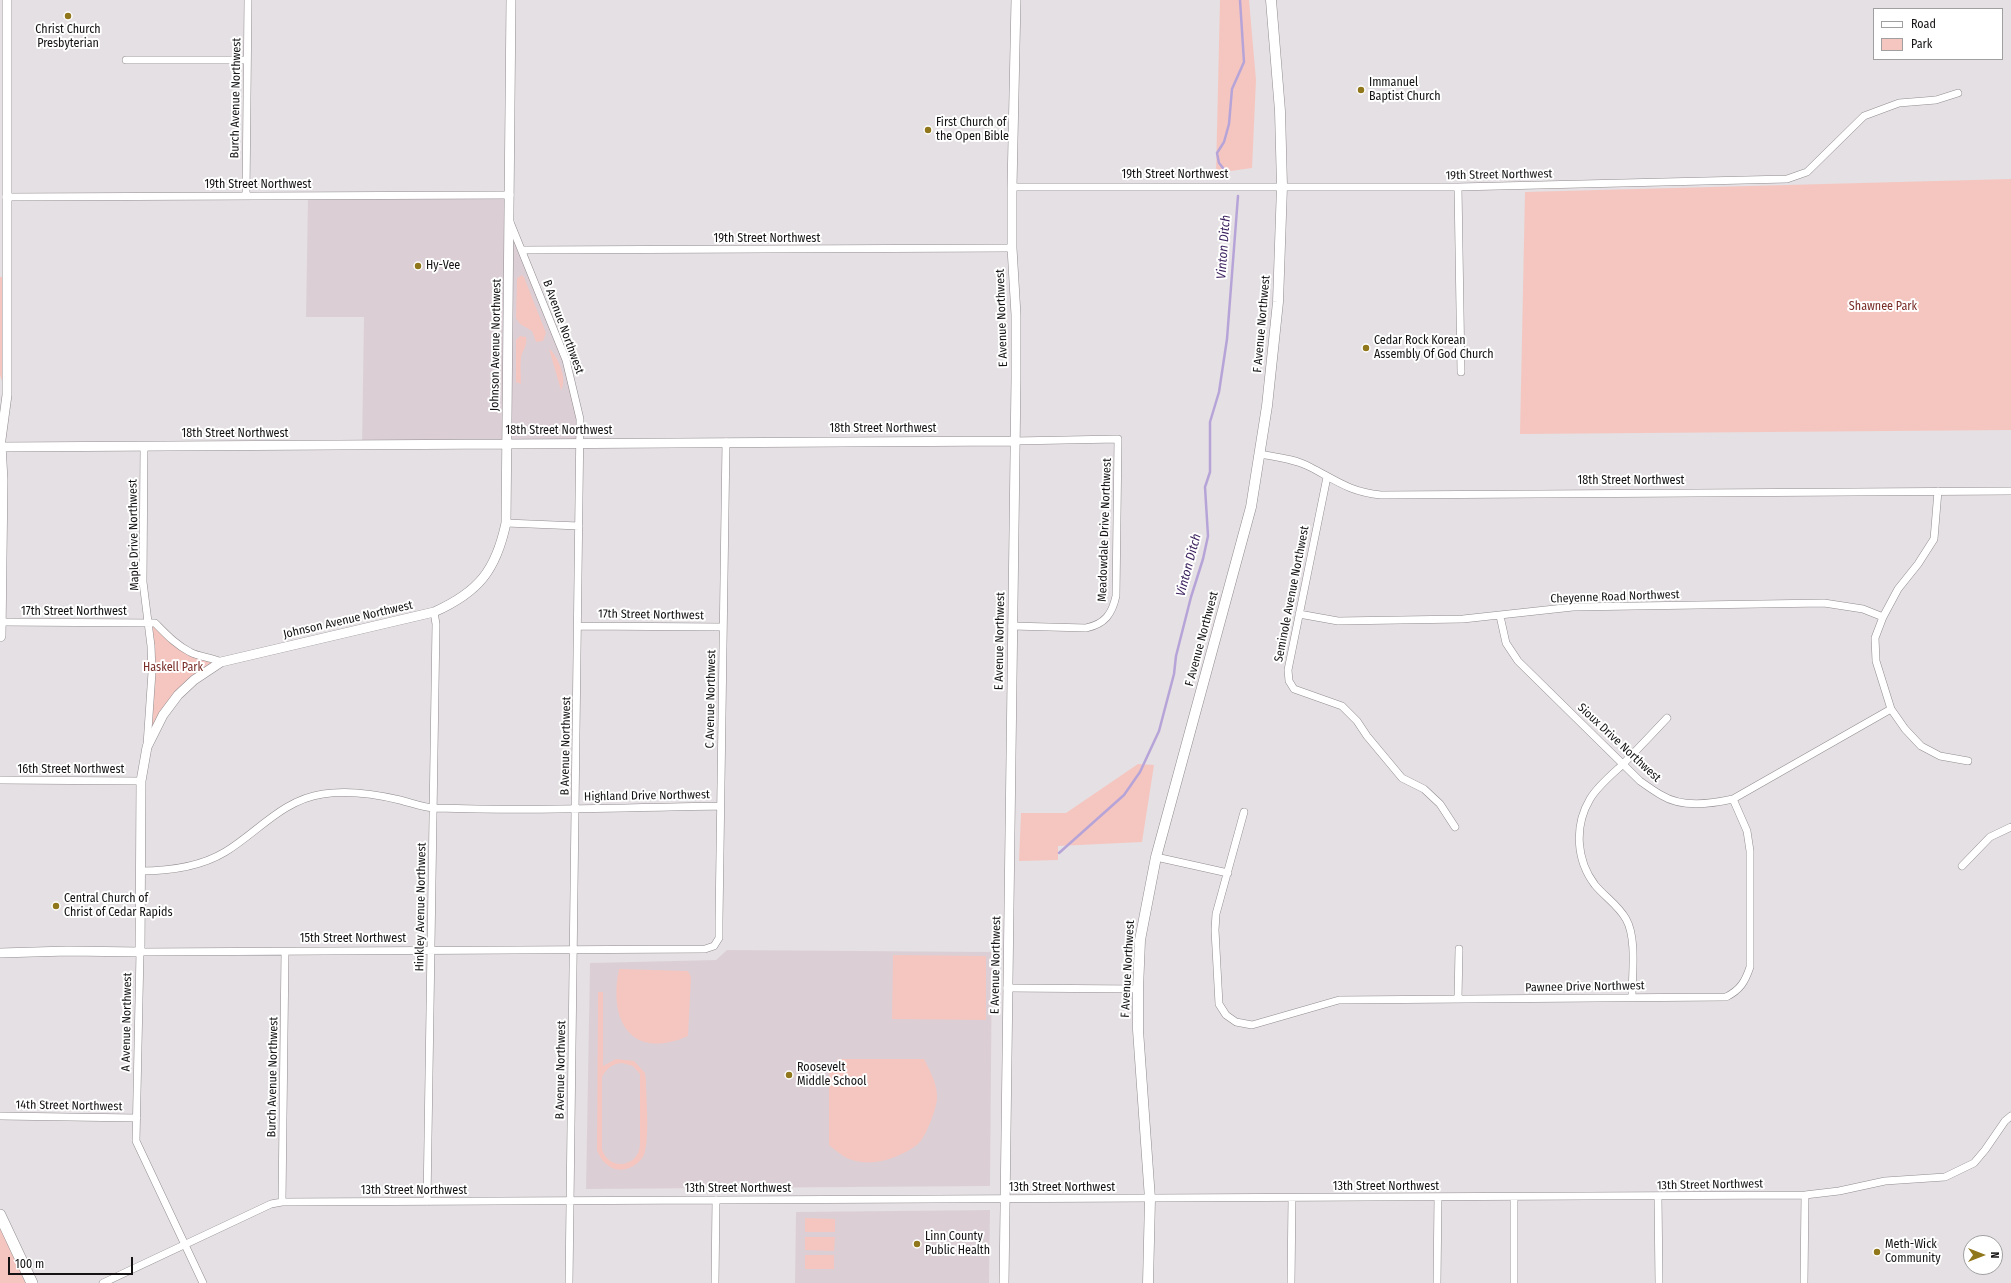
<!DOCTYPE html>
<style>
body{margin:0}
#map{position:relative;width:2011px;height:1283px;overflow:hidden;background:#e5e0e3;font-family:"Fira Sans Condensed",sans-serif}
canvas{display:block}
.legend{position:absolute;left:1873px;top:8px;width:130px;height:52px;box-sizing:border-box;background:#fff;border:1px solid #a1a0a1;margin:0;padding:5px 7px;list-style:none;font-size:12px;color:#141213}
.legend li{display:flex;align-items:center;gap:8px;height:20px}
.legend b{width:20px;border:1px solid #a1a0a1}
.north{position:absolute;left:1963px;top:1235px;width:40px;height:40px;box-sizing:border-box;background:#fff;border:1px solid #a1a0a1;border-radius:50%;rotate:90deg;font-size:11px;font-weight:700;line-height:16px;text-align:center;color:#141213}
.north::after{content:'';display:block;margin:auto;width:14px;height:18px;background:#90771c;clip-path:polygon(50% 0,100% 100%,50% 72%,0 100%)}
.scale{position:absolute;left:8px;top:1257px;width:125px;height:18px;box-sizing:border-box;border:2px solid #141213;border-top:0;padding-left:5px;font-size:12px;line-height:14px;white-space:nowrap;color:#141213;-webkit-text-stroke:3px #fff;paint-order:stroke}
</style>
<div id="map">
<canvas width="2011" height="1283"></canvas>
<ul class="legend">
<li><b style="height:5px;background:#fff"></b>Road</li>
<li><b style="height:11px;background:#f5c6c0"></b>Park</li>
</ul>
<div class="north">N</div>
<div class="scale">100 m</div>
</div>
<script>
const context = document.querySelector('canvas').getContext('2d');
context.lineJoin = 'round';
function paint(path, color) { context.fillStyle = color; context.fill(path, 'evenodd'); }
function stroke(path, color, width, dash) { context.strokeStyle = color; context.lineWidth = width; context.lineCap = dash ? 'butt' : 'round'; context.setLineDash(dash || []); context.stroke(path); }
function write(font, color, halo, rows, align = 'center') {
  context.font = font + ' "Fira Sans Condensed",sans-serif'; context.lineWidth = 4; context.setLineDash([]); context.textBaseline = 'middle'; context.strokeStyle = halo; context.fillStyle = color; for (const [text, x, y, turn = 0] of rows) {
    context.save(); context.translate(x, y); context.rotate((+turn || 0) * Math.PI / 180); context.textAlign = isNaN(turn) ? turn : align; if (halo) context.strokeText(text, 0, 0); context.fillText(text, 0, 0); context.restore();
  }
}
paint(new Path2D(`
 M510,195V222L566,360L581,444L362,445L364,317H306L308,196Z
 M727,950L992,952L990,1186L586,1189L590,963L716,960Z
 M990,1210L989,1283H795L796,1212Z`), '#dbcfd5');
paint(new Path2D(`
 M1220,0H1249L1256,80L1252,168L1216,173Z
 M2011,179V430L1520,434L1525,192Z
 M522,275L524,277L546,333L543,341L536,342L532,331L520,324L516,318L517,278Z
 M0,277H3V384L0,375Z
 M520,336L526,337C528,346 522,350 521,358C520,366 521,375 521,384L516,382V340Z
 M549,349C558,355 568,381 561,390Z
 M148,623L155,625L171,640L221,662L194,680L152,733L149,700Z
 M1138,764L1154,765L1142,842L1058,846V860L1019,861L1021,813H1066Z
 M893,955L986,956V1020L892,1019Z
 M619,969L688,971L691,977L688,1036C631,1061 608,1021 619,969Z
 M598,992H603V1066L616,1059L634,1061L645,1073L646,1080C646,1099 650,1138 644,1155C639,1165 626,1172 615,1169C606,1166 600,1159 597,1150ZM622,1063L633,1066L640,1074V1145C638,1168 608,1171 602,1149V1077C607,1068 612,1064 622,1063Z
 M838,1059H924C930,1071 938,1085 937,1099C936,1110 926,1137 918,1144C900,1158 872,1168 849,1159C842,1156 835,1150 829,1145V1071Z
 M0,1215L32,1283H0Z
 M805,1218L835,1219V1232H805Z
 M805,1237H835L834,1251L805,1250Z
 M805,1255H834V1269H805Z`), '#f5c6c0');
stroke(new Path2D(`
 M1223,168L1219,163L1217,153L1224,142L1229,124L1232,89L1244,62L1240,0
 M1059,853L1124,795L1140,772L1159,731L1174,674L1176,656L1191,597L1203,559L1208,536L1205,487L1210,472V422L1219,392L1227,339L1238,196`), '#b6a4d8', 2.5);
const minor = new Path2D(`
 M126,60H247
 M1012,187H1458L1787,179L1807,172L1864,116L1899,103L1936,100L1958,93
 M1458,187L1461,372
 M246,196L248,0
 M6,197L510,195
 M510,222L566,360L580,419L569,1283
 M522,250L1012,248
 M144,447L143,582L151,646L152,672L147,745
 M1260,454C1276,457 1295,459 1310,467C1337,481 1350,492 1381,495L2011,491
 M1327,477L1288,670L1289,681L1294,689L1342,706L1357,721L1367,736L1402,778L1424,789L1440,804L1455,827
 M1938,491L1934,539L1918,564L1898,589L1883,617L1875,638L1876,661L1891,709L1905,729L1921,746L1940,756L1968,761
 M506,523L579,526
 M1299,614L1338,621L1463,619L1573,607L1824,603L1863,609L1883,617
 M1500,616L1506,643L1518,661L1640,781C1647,786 1654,791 1661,795C1682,808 1710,804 1733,799L1891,709
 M0,622L155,623C166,634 176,645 190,652C199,657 210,657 221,662
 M579,626L723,627
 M1012,626L1086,628C1105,624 1112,614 1116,596L1118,439L1014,441
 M0,780L141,781
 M1244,812L1216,914L1215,930L1219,1004L1226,1015L1236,1022L1252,1025L1339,1000L1726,997C1740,990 1745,982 1750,967V851L1747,831L1733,799
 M1156,857L1228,873
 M1962,866L1990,837L2011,827
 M140,871C168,871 200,867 225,852C258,832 282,800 323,794C349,790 375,794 400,800C412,803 424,808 436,808C530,811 626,808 720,806
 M1007,988L1138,989
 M1632,997C1632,975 1637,938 1626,919C1618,905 1605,897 1595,885C1576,860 1574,826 1590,799C1597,787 1610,776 1621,766C1637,750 1652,734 1667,718
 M1458,999L1459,949
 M0,1116L137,1118
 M1658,1196L1659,1283
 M282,1202L285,952
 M427,1202L436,624L434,612
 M103,1283L271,1204L282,1202L1805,1195L1839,1191L1885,1181L1945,1177L1974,1163L1985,1150L2005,1121L2011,1116
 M203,1283L136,1141L140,952L705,949L714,946L719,938V920L726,442
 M715,1283L716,1200
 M1291,1283L1292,1198
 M1437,1283L1438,1197
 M1514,1283V1197
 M1804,1283L1805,1195`);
const tertiary = new Path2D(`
 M0,447L1014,441
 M0,447L7,395V0
 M0,953L68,951L140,952L141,781L147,747L163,715L178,695L194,680L221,662L434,612C479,592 496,570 506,523L511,0
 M1004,1283L1016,379V315L1012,248V187L1016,0`);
const secondary = new Path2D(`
 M1148,1283L1150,1199L1138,1030V989L1140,940L1156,857L1251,507L1267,406L1278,302L1282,186L1280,111L1271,0`);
const primary = new Path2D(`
 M0,445L2,480L0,636
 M0,1215L32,1283`);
stroke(minor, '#918c8f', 8);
stroke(tertiary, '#918c8f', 10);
stroke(secondary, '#918c8f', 11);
stroke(primary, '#918c8f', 12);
stroke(minor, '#fff', 7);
stroke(tertiary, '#fff', 9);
stroke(secondary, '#fff', 10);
stroke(primary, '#fff', 11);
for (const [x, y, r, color] of [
 [68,16,4,"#90771c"],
 [1361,90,4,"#90771c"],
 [928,130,4,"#90771c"],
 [418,266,4,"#90771c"],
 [1366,348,4,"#90771c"],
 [56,906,4,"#90771c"],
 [789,1075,4,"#90771c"],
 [917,1244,4,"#90771c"],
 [1877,1252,4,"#90771c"]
]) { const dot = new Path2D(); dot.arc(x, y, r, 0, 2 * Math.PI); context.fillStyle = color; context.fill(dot); stroke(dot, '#fff', 1.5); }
write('12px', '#141213', '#fff', [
 ["Christ Church",68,30,"center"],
 ["Presbyterian",68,44,"center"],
 ["Immanuel",1369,83],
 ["Baptist Church",1369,97],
 ["First Church of",936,123],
 ["the Open Bible",936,137],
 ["Hy-Vee",426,266],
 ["Cedar Rock Korean",1374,341],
 ["Assembly Of God Church",1374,355],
 ["Central Church of",64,899],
 ["Christ of Cedar Rapids",64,913],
 ["Roosevelt",797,1068],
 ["Middle School",797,1082],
 ["Linn County",925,1237],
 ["Public Health",925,1251],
 ["Meth-Wick",1885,1245],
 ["Community",1885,1259]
], 'left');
write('12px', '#141213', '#fff', [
 ["Burch Avenue Northwest",236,98,-89],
 ["19th Street Northwest",1175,175],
 ["19th Street Northwest",1499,175,-1],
 ["19th Street Northwest",258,185],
 ["19th Street Northwest",767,239],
 ["E Avenue Northwest",1002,318,-92],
 ["F Avenue Northwest",1262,324,-85],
 ["B Avenue Northwest",563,327,70],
 ["Johnson Avenue Northwest",496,345,-89],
 ["18th Street Northwest",883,429],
 ["18th Street Northwest",559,431],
 ["18th Street Northwest",235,434],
 ["18th Street Northwest",1631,481],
 ["Meadowdale Drive Northwest",1105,530,-88],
 ["Maple Drive Northwest",134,535,-91],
 ["Seminole Avenue Northwest",1292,594,-79],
 ["Cheyenne Road Northwest",1615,597,-2],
 ["17th Street Northwest",74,612],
 ["17th Street Northwest",651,615,1],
 ["Johnson Avenue Northwest",348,620,-13],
 ["F Avenue Northwest",1202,639,-75],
 ["E Avenue Northwest",1000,641,-89],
 ["C Avenue Northwest",711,699,-89],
 ["Sioux Drive Northwest",1619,743,43],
 ["B Avenue Northwest",566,746,-89],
 ["16th Street Northwest",71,770],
 ["Highland Drive Northwest",647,796,-1],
 ["Hinkley Avenue Northwest",421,907,-89],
 ["15th Street Northwest",353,939],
 ["E Avenue Northwest",996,965,-89],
 ["F Avenue Northwest",1128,969,-87],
 ["Pawnee Drive Northwest",1585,987,-1],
 ["A Avenue Northwest",127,1022,-89],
 ["B Avenue Northwest",561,1070,-89],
 ["Burch Avenue Northwest",273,1077,-89],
 ["14th Street Northwest",69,1106,1],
 ["13th Street Northwest",1710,1185,-1],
 ["13th Street Northwest",1386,1187],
 ["13th Street Northwest",1062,1188],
 ["13th Street Northwest",738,1189],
 ["13th Street Northwest",414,1191]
]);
write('12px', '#792d28', '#fff', [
 ["Shawnee Park",1883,307],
 ["Haskell Park",173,668]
]);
write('italic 13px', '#3a1f5d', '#fff', [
 ["Vinton Ditch",1224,247,-86],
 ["Vinton Ditch",1189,565,-75]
]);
</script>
